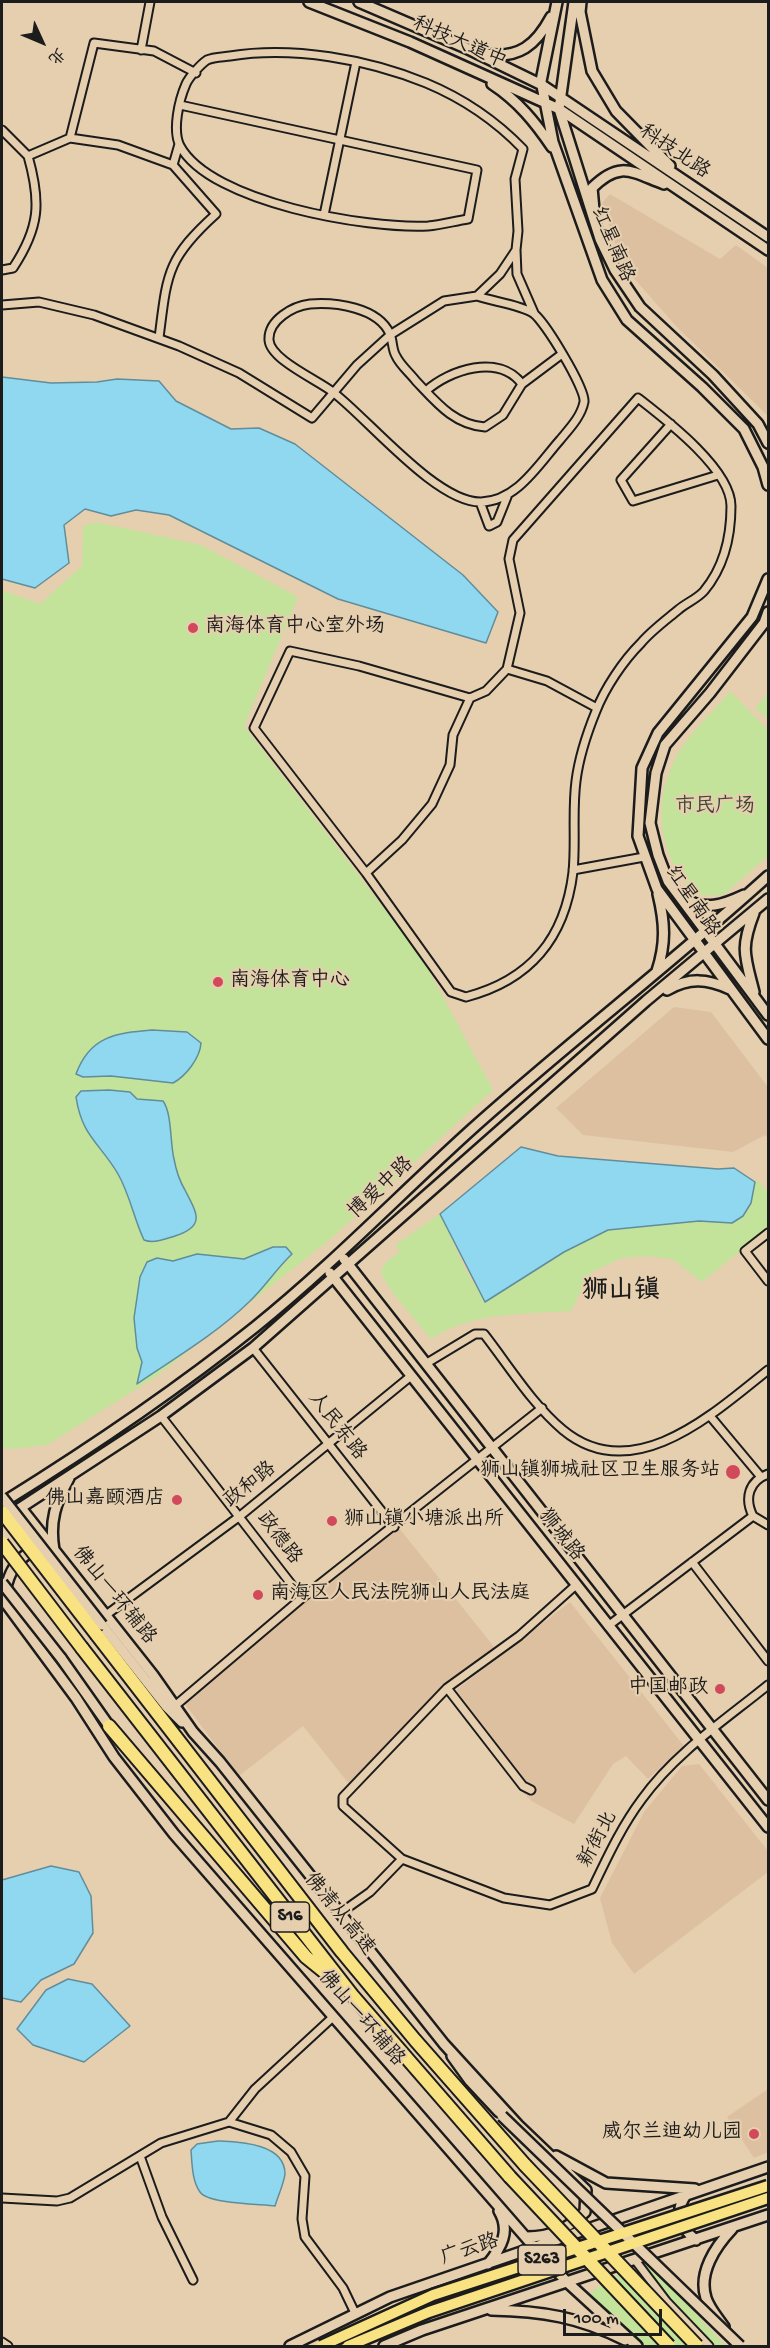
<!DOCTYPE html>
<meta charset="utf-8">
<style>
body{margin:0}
#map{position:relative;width:770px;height:2348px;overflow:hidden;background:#e6cfaf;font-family:"Gochi Hand","LXGW WenKai TC",sans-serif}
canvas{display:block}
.frame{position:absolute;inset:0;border:3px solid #1c1c1c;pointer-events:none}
.north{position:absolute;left:12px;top:12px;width:60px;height:60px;-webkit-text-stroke:4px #e6cfaf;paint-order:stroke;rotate:134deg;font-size:16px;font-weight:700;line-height:24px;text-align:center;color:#1c1c1c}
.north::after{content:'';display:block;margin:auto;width:21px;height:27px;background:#1c1c1c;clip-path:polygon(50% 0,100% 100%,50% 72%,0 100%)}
.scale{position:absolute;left:563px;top:2309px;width:99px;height:27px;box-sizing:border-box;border:3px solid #1c1c1c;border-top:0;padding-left:8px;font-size:18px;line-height:21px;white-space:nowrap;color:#1c1c1c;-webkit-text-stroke:4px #e6cfaf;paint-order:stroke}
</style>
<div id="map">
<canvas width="770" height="2348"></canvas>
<div class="frame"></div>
<div class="north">北</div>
<div class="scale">100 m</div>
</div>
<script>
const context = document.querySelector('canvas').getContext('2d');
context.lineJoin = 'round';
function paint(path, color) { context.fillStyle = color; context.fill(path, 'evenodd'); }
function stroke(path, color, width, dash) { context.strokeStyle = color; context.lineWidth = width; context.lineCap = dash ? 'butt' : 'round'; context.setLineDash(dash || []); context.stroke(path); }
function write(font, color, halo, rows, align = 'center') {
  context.font = font + ' "Gochi Hand","LXGW WenKai TC",sans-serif'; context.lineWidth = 4.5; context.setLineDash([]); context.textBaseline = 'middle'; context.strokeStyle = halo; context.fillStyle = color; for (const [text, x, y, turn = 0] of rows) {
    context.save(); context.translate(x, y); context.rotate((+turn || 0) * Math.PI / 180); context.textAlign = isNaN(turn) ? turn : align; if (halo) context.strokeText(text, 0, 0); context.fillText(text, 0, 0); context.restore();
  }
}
paint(new Path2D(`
 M610,194L720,259L736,245L768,268V416L676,326L630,274L613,239L602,203Z
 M674,1007L711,1012L768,1087V1138L765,1135L733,1152L583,1135L556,1108Z
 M399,1528L495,1648L444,1684L349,1784L303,1726L239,1776L185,1704L306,1601Z
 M570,1602L684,1746L648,1779L626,1756L613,1764L574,1824L533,1802L519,1789L447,1697Z
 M699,1764L768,1851V1872L634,1974L612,1943L600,1898L644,1812L682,1766Z
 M768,2089V2152L754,2158L727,2117Z`), '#ddc0a0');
paint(new Path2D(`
 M96,522L201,545L298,597L244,726L422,958L493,1090L328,1241L154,1378L47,1445L10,1449L2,1447V590L40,604L82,566L83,526Z
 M730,691L768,730V856L723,895H698C656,857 651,801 679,752C692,730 714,711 730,691Z
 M768,693V720L755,708Z
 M759,1181L768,1193V1228L702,1282L672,1259L648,1256L621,1258L590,1273L571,1311C524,1314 470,1312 431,1339L392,1292L381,1274L384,1264L400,1251L395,1245L440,1214L467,1272L485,1302L564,1252L608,1230L699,1221L732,1223L743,1216L751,1203L755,1182Z
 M643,2258L726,2346H636L587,2295Z`), '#c3e39b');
const water = new Path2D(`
 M2,377L51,383L97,382L117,379L159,381L176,401L231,429L259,428L295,444L463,575L498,612L486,643L338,599L169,515L136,510L111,516L85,509L64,525L69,563L35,588L2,579Z
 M152,1030L187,1032L201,1043C200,1058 186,1076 173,1083L111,1076L83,1077L76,1074C90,1036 116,1033 152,1030Z
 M109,1090L130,1092L137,1099L163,1101C172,1113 170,1143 174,1159C176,1170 179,1180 185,1190C196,1212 207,1226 175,1236C165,1239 154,1244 144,1240C134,1219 130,1195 118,1174C100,1143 82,1137 76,1097L81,1091Z
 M521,1147L558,1156L718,1169L734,1168L755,1182L751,1203L743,1216L732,1223L699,1221L608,1230L564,1252L485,1302L440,1214Z
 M273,1247H286L292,1254C276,1269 265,1287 249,1302C216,1334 175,1358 137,1384L142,1362L137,1348L134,1318L140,1277L147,1262L157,1258L173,1261L197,1254L244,1259Z
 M51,1866L79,1872L91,1896L93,1933L74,1964L41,1980L21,2002L2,1998V1880Z
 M68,1979L92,1984L130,2026L84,2062L33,2045L17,2029L46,1990Z
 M218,2141C239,2142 285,2143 285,2174C284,2183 278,2196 275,2206C260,2204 208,2204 200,2192C192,2181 192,2163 191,2150L197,2144Z`);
paint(water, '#8fd8f0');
stroke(water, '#618d9b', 1.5);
const street = new Path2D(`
 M141,50L150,2
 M2,130L28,156L70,138L118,145L173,165L216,214C166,259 167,275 159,338
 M70,138L94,43L154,51L196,73
 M173,165L179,144
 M324,215L356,62
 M516,250L517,274L534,313
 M2,270L13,268C40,227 41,202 28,156
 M2,305L39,302L94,315L179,346L239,373L312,418L357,365L390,335L444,301L477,296L500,274L516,250L518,231L515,179L523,149C496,121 462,98 426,83C367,59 293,46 230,56C223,57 213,57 207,60C201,64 189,77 186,84C179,100 172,130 180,146C211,203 368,229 428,226C441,225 455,221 468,219L477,170L180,105
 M522,384L562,354
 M426,391C449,370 499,353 522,384L503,415L485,427C454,425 436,402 416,381C410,373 400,365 396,356C392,350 393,341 390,334C378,307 335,302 310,304C293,306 268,320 269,340C270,360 320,381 334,393C369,420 437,503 481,502C517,501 538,465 560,440C569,429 581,417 584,402C586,389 544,320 533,313C521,305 491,301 477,296
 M638,398C665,419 731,469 731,506C731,537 724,567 704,591C697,599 686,603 678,610C666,620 651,631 641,643C623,661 605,688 596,711C587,733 579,757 576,781C572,811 576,842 573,872C565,938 531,980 466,997L451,992L366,873L254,728L290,651L359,666L470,698L486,691L507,669L520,613L509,559L513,540Z
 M671,424L621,480L633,501L718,475
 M480,502L489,526L497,522L507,497
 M507,669L547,681L597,708
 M573,870L644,857
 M366,873L402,840L432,804L450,765L453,735L470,698
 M768,1233L745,1251L768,1281
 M253,1348L394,1527
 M427,1363L475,1334H484C509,1366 532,1404 563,1430C633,1488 714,1413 768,1370
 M161,1416L302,1598
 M710,1416L761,1477
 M768,1474C749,1481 744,1498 753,1516L768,1525
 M692,1562L768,1661
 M576,1585L519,1636L447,1688L343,1797V1806L402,1859L504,1898L550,1905L592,1889C607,1858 621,1827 642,1799C675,1753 725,1720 768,1685
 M106,1615L240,1516L411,1376
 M608,1626L753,1516
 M447,1688L523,1786L531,1790
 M176,1705L302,1598L542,1408
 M339,1914L370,1892L402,1859
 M229,2122L271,2135L291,2152L305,2176L302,2219L305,2237L343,2288L355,2313
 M140,2156L162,2217L193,2280
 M2,2198L57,2201L70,2198L161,2143L229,2122L255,2089L333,2017
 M635,2260L667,2302L709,2346
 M2,2342L8,2346`);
const secondary = new Path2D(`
 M309,2L410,42L559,109L768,250
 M359,2L466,48L542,85L768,237
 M557,2L541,81L553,142L602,280L627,320L702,387L744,429L763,467L768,485
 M574,2L559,109L600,239L615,270L640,307L713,375L758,424L768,443
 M581,2L580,12L592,71L616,111L670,166
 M486,54C519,59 536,45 551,17
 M492,84C518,101 535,122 552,147
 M594,210L592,188C620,160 632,172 664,184
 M768,579L752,617L658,733L642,768L638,836L657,889L768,1039
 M768,612L764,623L710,693L665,745L656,773L650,823L658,855L668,881L768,1015
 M684,898C704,912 725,904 744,895
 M754,913C740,949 745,956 754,992
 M657,971C666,943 665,923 658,894
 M667,990C690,977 707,979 730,989
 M344,1259L768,1800
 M330,1273L768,1827
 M2,1503C89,1449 175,1391 255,1327C332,1265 400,1194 472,1129C569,1042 672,963 768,876
 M21,1508L153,1675L193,1732L220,1762L444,2044L518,2125L586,2190L585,2212C567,2229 552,2237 527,2237
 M8,1516L161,1416L253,1348L646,1001L768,899
 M54,1550C49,1521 56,1502 69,1478
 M5,1592C9,1572 17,1556 38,1549
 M2,1598L76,1698L114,1757L174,1834L535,2248L567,2282L637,2346
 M102,1625L166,1706L182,1722
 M61,1658L109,1726
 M452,2056L470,2081L499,2112
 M556,2156L606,2183L695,2189
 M686,2195C674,2211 680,2228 696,2240
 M488,2264C501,2248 511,2231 499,2211
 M491,2310C542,2311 579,2317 625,2340
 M724,2327C718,2318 709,2308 706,2298C698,2273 715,2247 732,2229
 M290,2346L390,2297L768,2167
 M384,2346L422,2330L768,2215`);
const highway = new Path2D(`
 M97,1635L342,1952L415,2040L525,2165
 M82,1648L352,1995L510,2177
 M109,1726L306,1957L332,1978`);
stroke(street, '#1c1c1c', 11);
stroke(secondary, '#1c1c1c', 14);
stroke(highway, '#1c1c1c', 16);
stroke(street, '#e6cfaf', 7);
stroke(secondary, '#e6cfaf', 9);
stroke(highway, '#f8e281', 12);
const secondaryBridge = new Path2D(`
 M2,1497L102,1625
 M2,1583L61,1658
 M502,2116L740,2346`);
const primaryBridge = new Path2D(`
 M321,2346L433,2295L768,2186
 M348,2346L429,2312L768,2198`);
const highwayBridge = new Path2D(`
 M2,1512L97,1635
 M2,1543L82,1648
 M525,2165L697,2346
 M510,2177L669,2346`);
stroke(secondaryBridge, '#1c1c1c', 14, []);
stroke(primaryBridge, '#1c1c1c', 15, []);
stroke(highwayBridge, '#1c1c1c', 16, []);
stroke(secondaryBridge, '#e6cfaf', 9);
stroke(primaryBridge, '#f8e281', 10);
stroke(highwayBridge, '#f8e281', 12);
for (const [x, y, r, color] of [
 [193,628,6,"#d1495b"],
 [218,982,6,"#d1495b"],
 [733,1472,8,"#d1495b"],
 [177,1500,6,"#d1495b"],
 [332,1521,6,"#d1495b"],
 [258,1595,6,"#d1495b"],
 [720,1689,6,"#d1495b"],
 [754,2134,6,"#d1495b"]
]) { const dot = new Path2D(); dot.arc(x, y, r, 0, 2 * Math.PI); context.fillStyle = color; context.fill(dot); stroke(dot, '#e6cfaf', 2); }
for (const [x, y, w] of [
 [290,1917,39],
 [542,2260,48]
]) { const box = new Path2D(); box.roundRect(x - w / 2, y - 15, w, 30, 4.5); context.fillStyle = '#e6cfaf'; context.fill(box); stroke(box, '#1c1c1c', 1.5); }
write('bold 18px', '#1c1c1c', null, [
 ["S16",290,1917],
 ["S263",542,2260]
]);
write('20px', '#1c1c1c', '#e6cfaf', [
 ["科技大道中",459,44,24],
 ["科技北路",674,153,34],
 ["红星南路",611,245,67],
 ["红星南路",691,902,56],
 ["博爱中路",382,1189,-43],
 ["人民东路",336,1427,52],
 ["政和路",251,1486,-39],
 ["狮城路",560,1536,52],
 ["政德路",278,1539,53],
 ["佛山一环辅路",113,1596,51],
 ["新街北",599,1840,-62],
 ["佛清从高速",338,1915,51],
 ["佛山一环辅路",360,2019,49],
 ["广云路",470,2251,-18]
]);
write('20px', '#1c1c1c', '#e6cfaf', [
 ["南海体育中心室外场",205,628],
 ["南海体育中心",230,982],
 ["狮山镇狮城社区卫生服务站",720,1472,"right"],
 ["佛山嘉颐酒店",165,1500,"right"],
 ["狮山镇小塘派出所",344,1521],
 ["南海区人民法院狮山人民法庭",270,1595],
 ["中国邮政",708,1689,"right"],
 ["威尔兰迪幼儿园",742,2134,"right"]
], 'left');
write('20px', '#3d4435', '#e6cfaf', [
 ["市民广场",715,808]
]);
write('bold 26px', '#1c1c1c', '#e6cfaf', [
 ["狮山镇",621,1293]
]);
</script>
